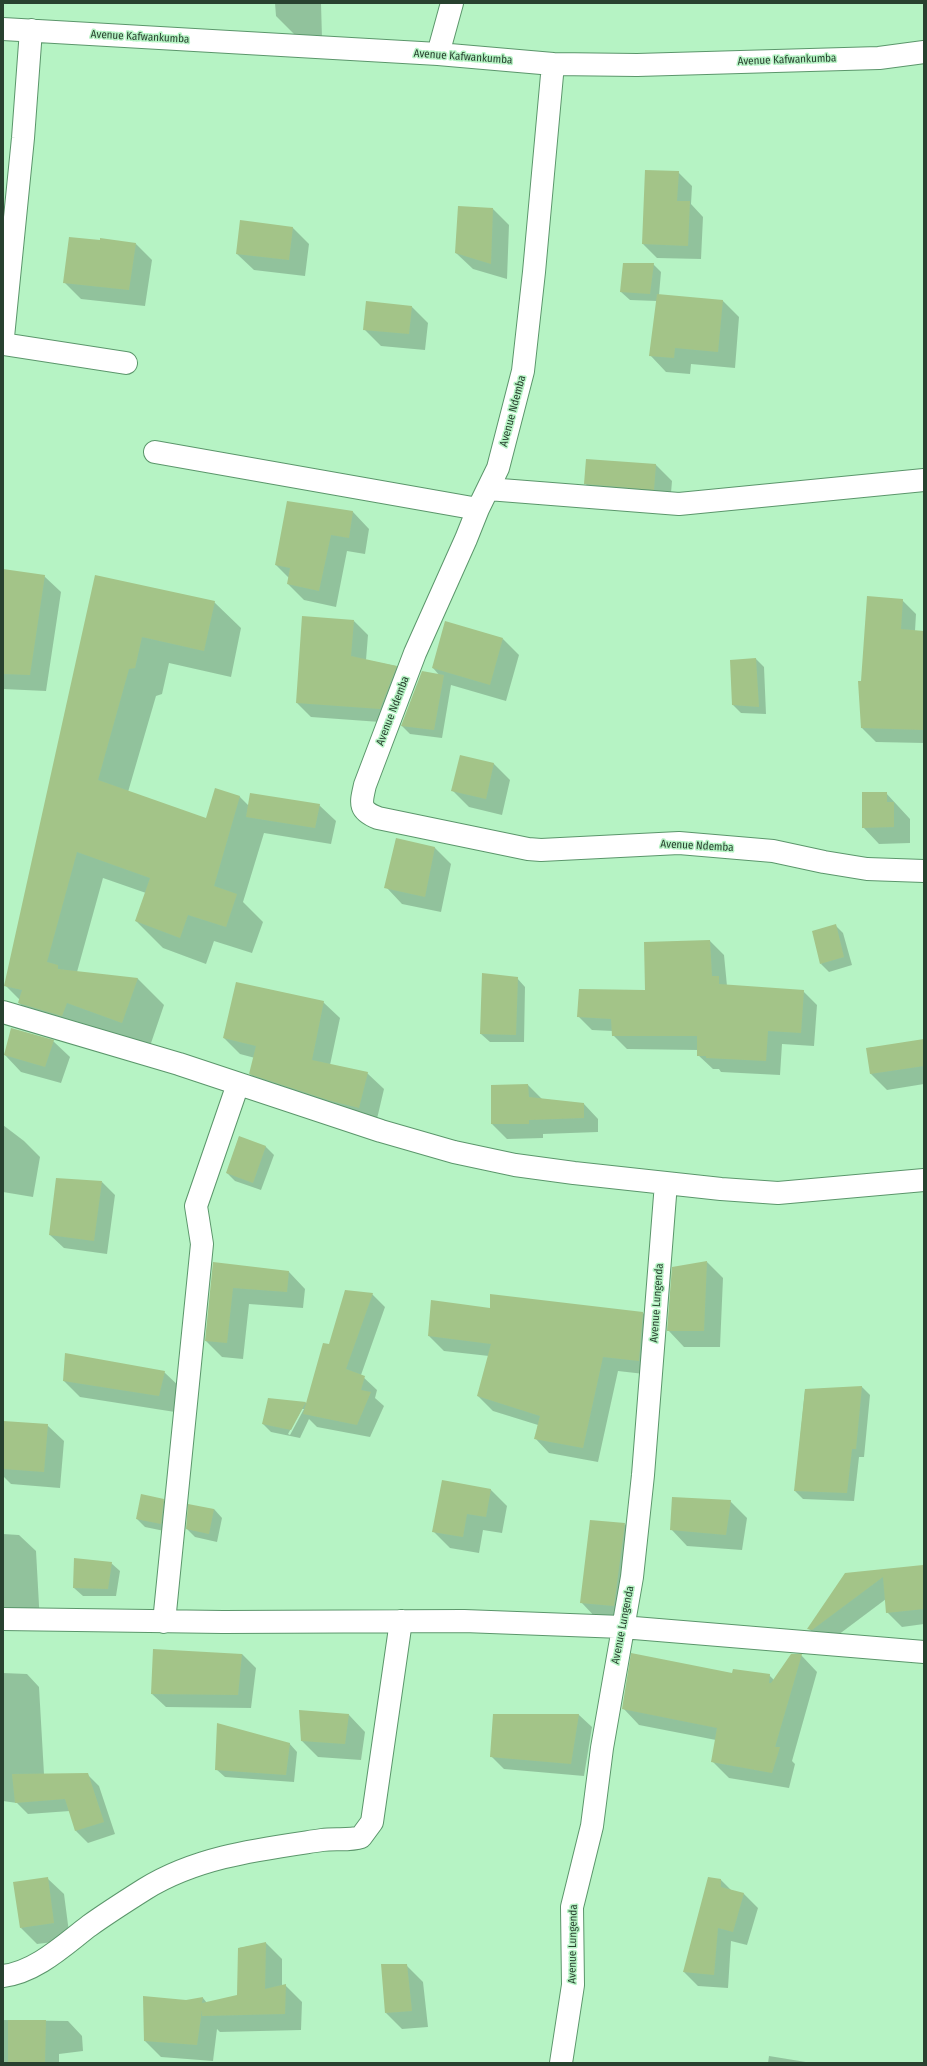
<!DOCTYPE html>
<style>
body{margin:0}
#map{position:relative;width:927px;height:2066px;overflow:hidden;background:#b6f3c4;font-family:"Fira Sans Condensed",sans-serif}
canvas{display:block}
.frame{position:absolute;inset:0;border:4px solid #28412f;pointer-events:none}
</style>
<div id="map">
<canvas width="927" height="2066"></canvas>
<div class="frame"></div>
</div>
<script>
const context = document.querySelector('canvas').getContext('2d');
context.lineJoin = 'round';
function paint(path, color) { context.fillStyle = color; context.fill(path, 'evenodd'); }
function stroke(path, color, width, dash) { context.strokeStyle = color; context.lineWidth = width; context.lineCap = dash ? 'butt' : 'round'; context.setLineDash(dash || []); context.stroke(path); }
function write(font, color, halo, rows, align = 'center') {
  context.font = font + ' "Fira Sans Condensed",sans-serif'; context.lineWidth = 3; context.setLineDash([]); context.textBaseline = 'middle'; context.strokeStyle = halo; context.fillStyle = color; for (const [text, x, y, turn = 0] of rows) {
    context.save(); context.translate(x, y); context.rotate((+turn || 0) * Math.PI / 180); context.textAlign = isNaN(turn) ? turn : align; if (halo) context.strokeText(text, 0, 0); context.fillText(text, 0, 0); context.restore();
  }
}
paint(new Path2D(`
 M275,3H321L322,38H298L276,16Z
 M678,172L692,186L691,204L703,217L701,259L657,258L643,244Z
 M493,209L509,225L507,279L473,269L456,253Z
 M241,221L293,228L309,244L305,276L254,270L237,254Z
 M136,244L152,260L145,306L81,299L65,283Z
 M653,264L661,272L659,295L723,301L739,317L735,368L691,364L690,374L666,372L650,355L657,301L630,300L621,292Z
 M412,307L428,323L425,350L381,346L364,329Z
 M656,465L672,481L670,505L601,500L585,483Z
 M288,502L353,512L369,529L365,554L347,551L336,607L304,600L288,584L289,578L276,565Z
 M3,570L44,576L61,592L46,691L3,689Z
 M96,576L214,602L241,628L231,677L169,663L162,694L156,696L128,792L207,820L216,789L240,797L249,806L319,805L336,821L331,844L264,833L243,902L263,922L252,953L214,941L206,964L163,948L136,921L146,893L103,878L77,972L138,979L164,1005L149,1049L46,1030L19,1003L20,1000L5,985Z
 M902,600L916,614L915,631L924,632V743L876,742L862,728V682Z
 M354,621L368,635L366,660L396,666L410,680L394,723L311,717L297,703Z
 M503,639L519,655L506,701L451,685L442,738L410,734L402,726L440,676L433,668Z
 M756,659L764,667L766,714L741,713L733,705Z
 M461,756L494,764L510,780L502,815L469,807L453,791Z
 M886,793L910,819V843L879,844L863,827Z
 M396,840L435,848L451,864L441,912L402,904L386,887Z
 M835,925L843,933L852,965L829,972L821,964Z
 M710,941L724,955L727,986L803,991L817,1005L814,1046L782,1044L780,1075L721,1072L719,1069H713L698,1055V1050L627,1049L613,1035V1031L592,1030L578,1016L646,991Z
 M517,978L525,987L524,1042H490L481,1034Z
 M323,1002L340,1018L330,1065L367,1073L384,1089L376,1123L267,1090L250,1074L255,1058L240,1054L224,1038Z
 M53,1041L70,1057L61,1083L21,1072L5,1055Z
 M924,1042V1084L887,1090L871,1074L867,1048Z
 M528,1085L542,1099L584,1104L598,1119V1132L543,1134V1138L507,1139L492,1124V1086Z
 M3,1125L24,1141L40,1157L33,1197L3,1192Z
 M239,1137L266,1147L274,1155L261,1190L235,1181L227,1173Z
 M102,1182L115,1195L107,1254L64,1248L50,1235Z
 M707,1262L723,1278L720,1347H684L668,1330Z
 M214,1263L289,1272L305,1289L303,1308L249,1304L243,1359L222,1357L206,1341Z
 M372,1294L385,1307L361,1375L377,1390L375,1398L384,1406L370,1437L317,1427L309,1419L300,1438L271,1432L263,1424L269,1400L307,1403L329,1345ZM302,1409H304L290,1435L288,1434Z
 M491,1309L643,1313L657,1327L653,1375L618,1371L598,1462L549,1453L535,1438L538,1425L493,1411L478,1396L489,1356L444,1351L429,1336Z
 M164,1372L181,1388L175,1412L80,1397L64,1381Z
 M862,1387L870,1395L864,1457H859L854,1501L803,1499L795,1491L805,1390Z
 M3,1422L47,1425L64,1441L60,1488L11,1484L3,1476Z
 M490,1489L507,1506L502,1533L483,1530L479,1553L450,1548L434,1532Z
 M163,1500L171,1508L169,1532L145,1527L137,1519Z
 M730,1501L747,1518L742,1550L687,1546L671,1529Z
 M214,1509L222,1518L217,1542L195,1537L187,1529Z
 M625,1524L641,1541L630,1622L597,1619L581,1602Z
 M3,1534L19,1535L36,1551L40,1623L3,1612Z
 M111,1563L120,1571L116,1596H83L74,1588Z
 M922,1566L924,1568V1624L902,1627L887,1612L886,1599L826,1644L809,1629L845,1574Z
 M242,1654L256,1668L251,1708L166,1707L152,1694Z
 M801,1655L817,1672L792,1761L795,1764L789,1788L729,1778L712,1761L716,1740L639,1725L623,1708L733,1675H769L774,1680Z
 M3,1673L27,1674L39,1687L44,1774H87L99,1786L115,1834L88,1843L76,1831L70,1811L28,1814L17,1803L3,1801Z
 M349,1715L365,1732L361,1760L318,1757L302,1741Z
 M494,1715H579L592,1727L584,1776L504,1769L491,1756Z
 M289,1743L297,1752L294,1782L225,1777L216,1769Z
 M47,1878L64,1894L70,1940L37,1944L21,1928Z
 M721,1880L732,1891L744,1894L758,1908L747,1945L731,1941L728,1988L698,1986L684,1972Z
 M266,1943L282,1959V1986H286L302,2002L301,2030L220,2032L217,2029L213,2061L161,2057L145,2041L186,2001L203,1998L207,2003L238,1996L239,1948Z
 M406,1965L423,1982L428,2027L402,2029L386,2013Z
 M3,2020L68,2021L82,2036L83,2051L59,2054V2063H4Z
 M769,2056L812,2063H768Z`), '#0003');
paint(new Path2D(`
 M645,170L679,171L677,201H690L688,246L642,244Z
 M458,206L493,208L491,264L455,253Z
 M240,220L293,227L289,260L236,254Z
 M69,237L100,240V238L136,243L129,290L63,283Z
 M623,263H654L650,294L620,292Z
 M657,294L723,300L718,352L675,348L674,358L649,356Z
 M366,301L412,306L409,334L363,330Z
 M586,459L656,464L654,490L584,484Z
 M287,501L353,511L349,538L331,535L319,591L287,584L290,568L275,565Z
 M3,569L45,575L30,675L3,674Z
 M95,575L215,601L204,651L142,637L135,668L129,669L98,780L206,818L215,788L240,796L214,886L237,894L226,927L188,915L180,938L135,921L150,878L77,852L47,962L58,965V969L138,978L122,1023L67,1003L62,1016L18,1003L22,990L4,986Z
 M867,596L903,599L901,629L924,631V730L861,728L858,681H861Z
 M302,616L354,620L351,656L397,666L380,709L296,703Z
 M445,621L503,638L490,685L432,668Z
 M756,658L759,707L732,705L730,660Z
 M422,671L444,675L434,730L401,726Z
 M460,755L494,763L486,799L451,791Z
 M862,792H887V802H894V827L862,828Z
 M250,793L320,804L315,828L246,817Z
 M396,838L435,847L425,897L384,888Z
 M836,924L844,957L820,964L812,931Z
 M710,940L712,976H719V984L804,990L801,1033L768,1031L766,1061L706,1058V1056H697V1036H612L611,1019L577,1017L579,989L645,990L644,942Z
 M482,973L518,977L516,1035L480,1034Z
 M236,982L324,1001L312,1060L368,1072L359,1108L331,1101L249,1074L256,1046L223,1038Z
 M11,1028L54,1040L45,1067L4,1055Z
 M924,1039V1066L870,1074L866,1048Z
 M528,1084L529,1097L584,1103V1118L529,1120V1124H491V1085Z
 M239,1136L266,1146L253,1183L226,1173Z
 M56,1178L102,1181L94,1241L49,1235Z
 M707,1261L704,1331H667L672,1267Z
 M213,1262L289,1271L287,1292L233,1288L227,1343L205,1341Z
 M345,1290L373,1293L346,1369L365,1376L361,1390L371,1392L357,1425L303,1414L323,1343L329,1344Z
 M490,1294L643,1312L639,1361L603,1357L583,1448L534,1439L540,1416L477,1396L491,1344L428,1336L431,1300L490,1308Z
 M65,1353L165,1371L159,1396L63,1381Z
 M862,1386L856,1449H852L847,1493L794,1491L805,1389Z
 M268,1398L306,1402L291,1430L262,1424Z
 M3,1421L48,1424L44,1472L3,1469Z
 M442,1480L491,1489L486,1517L467,1514L463,1537L432,1532Z
 M141,1494L164,1499L161,1524L136,1519Z
 M672,1497L731,1500L726,1535L670,1530Z
 M188,1504L214,1509L209,1534L186,1529Z
 M590,1520L625,1523L614,1606L580,1603Z
 M74,1558L112,1562L108,1589L73,1588Z
 M923,1565L924,1609L886,1613L883,1577L812,1630L807,1629L845,1573Z
 M153,1649L242,1654L238,1695L151,1694Z
 M631,1653L732,1673L733,1669L770,1674L769,1683H771L791,1654H802L775,1747H780L772,1773L711,1762L717,1728L622,1709Z
 M299,1710L349,1714L345,1744L301,1741Z
 M493,1714H579L571,1764L490,1757Z
 M217,1723L290,1743L286,1775L215,1770Z
 M88,1773L104,1822L75,1831L65,1799L15,1803L12,1774Z
 M48,1877L54,1923L20,1928L13,1882Z
 M708,1877L721,1879V1887L744,1893L733,1932L718,1928L714,1975L683,1972Z
 M266,1942L265,1989L286,1984L285,2014L202,2016V2010L197,2045L144,2041L143,1996L186,2000L203,1997L202,2003L237,1995L238,1948Z
 M381,1964H407L412,2011L385,2013Z
 M8,2020H46L45,2062H8Z`), '#a3c488');
const street = new Path2D(`
 M3,29L438,54L553,64L637,65L879,58L924,52
 M438,54L452,3
 M553,64L534,272L523,371L498,468L478,509L466,539L415,653L365,785C361,803 358,810 378,818L528,849L541,850L679,843L773,851L824,862L867,869L924,871
 M3,337L23,138L31,30
 M3,344L126,363
 M155,452L478,509
 M488,489L679,504L924,480
 M3,1012L179,1064L381,1131L454,1152L515,1165L574,1173L721,1189L778,1193L924,1180
 M3,1619L223,1622L464,1621L622,1627L924,1652
 M164,1622L202,1244L196,1206L238,1084
 M3,1976C36,1972 64,1945 89,1926C107,1913 126,1901 145,1889C198,1856 262,1849 322,1840C335,1838 349,1841 361,1837L372,1822L401,1621
 M561,2063L573,1985L572,1907L592,1826L602,1748L632,1577L643,1475L666,1183`);
stroke(street, '#5b966b', 24);
stroke(street, '#fff', 22);
write('11px', '#28412f', '#b6f3c4', [
 ["Avenue Kafwankumba",140,37,3],
 ["Avenue Kafwankumba",463,57,4],
 ["Avenue Kafwankumba",787,60,-2],
 ["Avenue Ndemba",513,411,-75],
 ["Avenue Ndemba",393,711,-69],
 ["Avenue Ndemba",697,846,3],
 ["Avenue Lungenda",657,1303,-86],
 ["Avenue Lungenda",623,1625,-79],
 ["Avenue Lungenda",573,1944,-89]
]);
</script>
